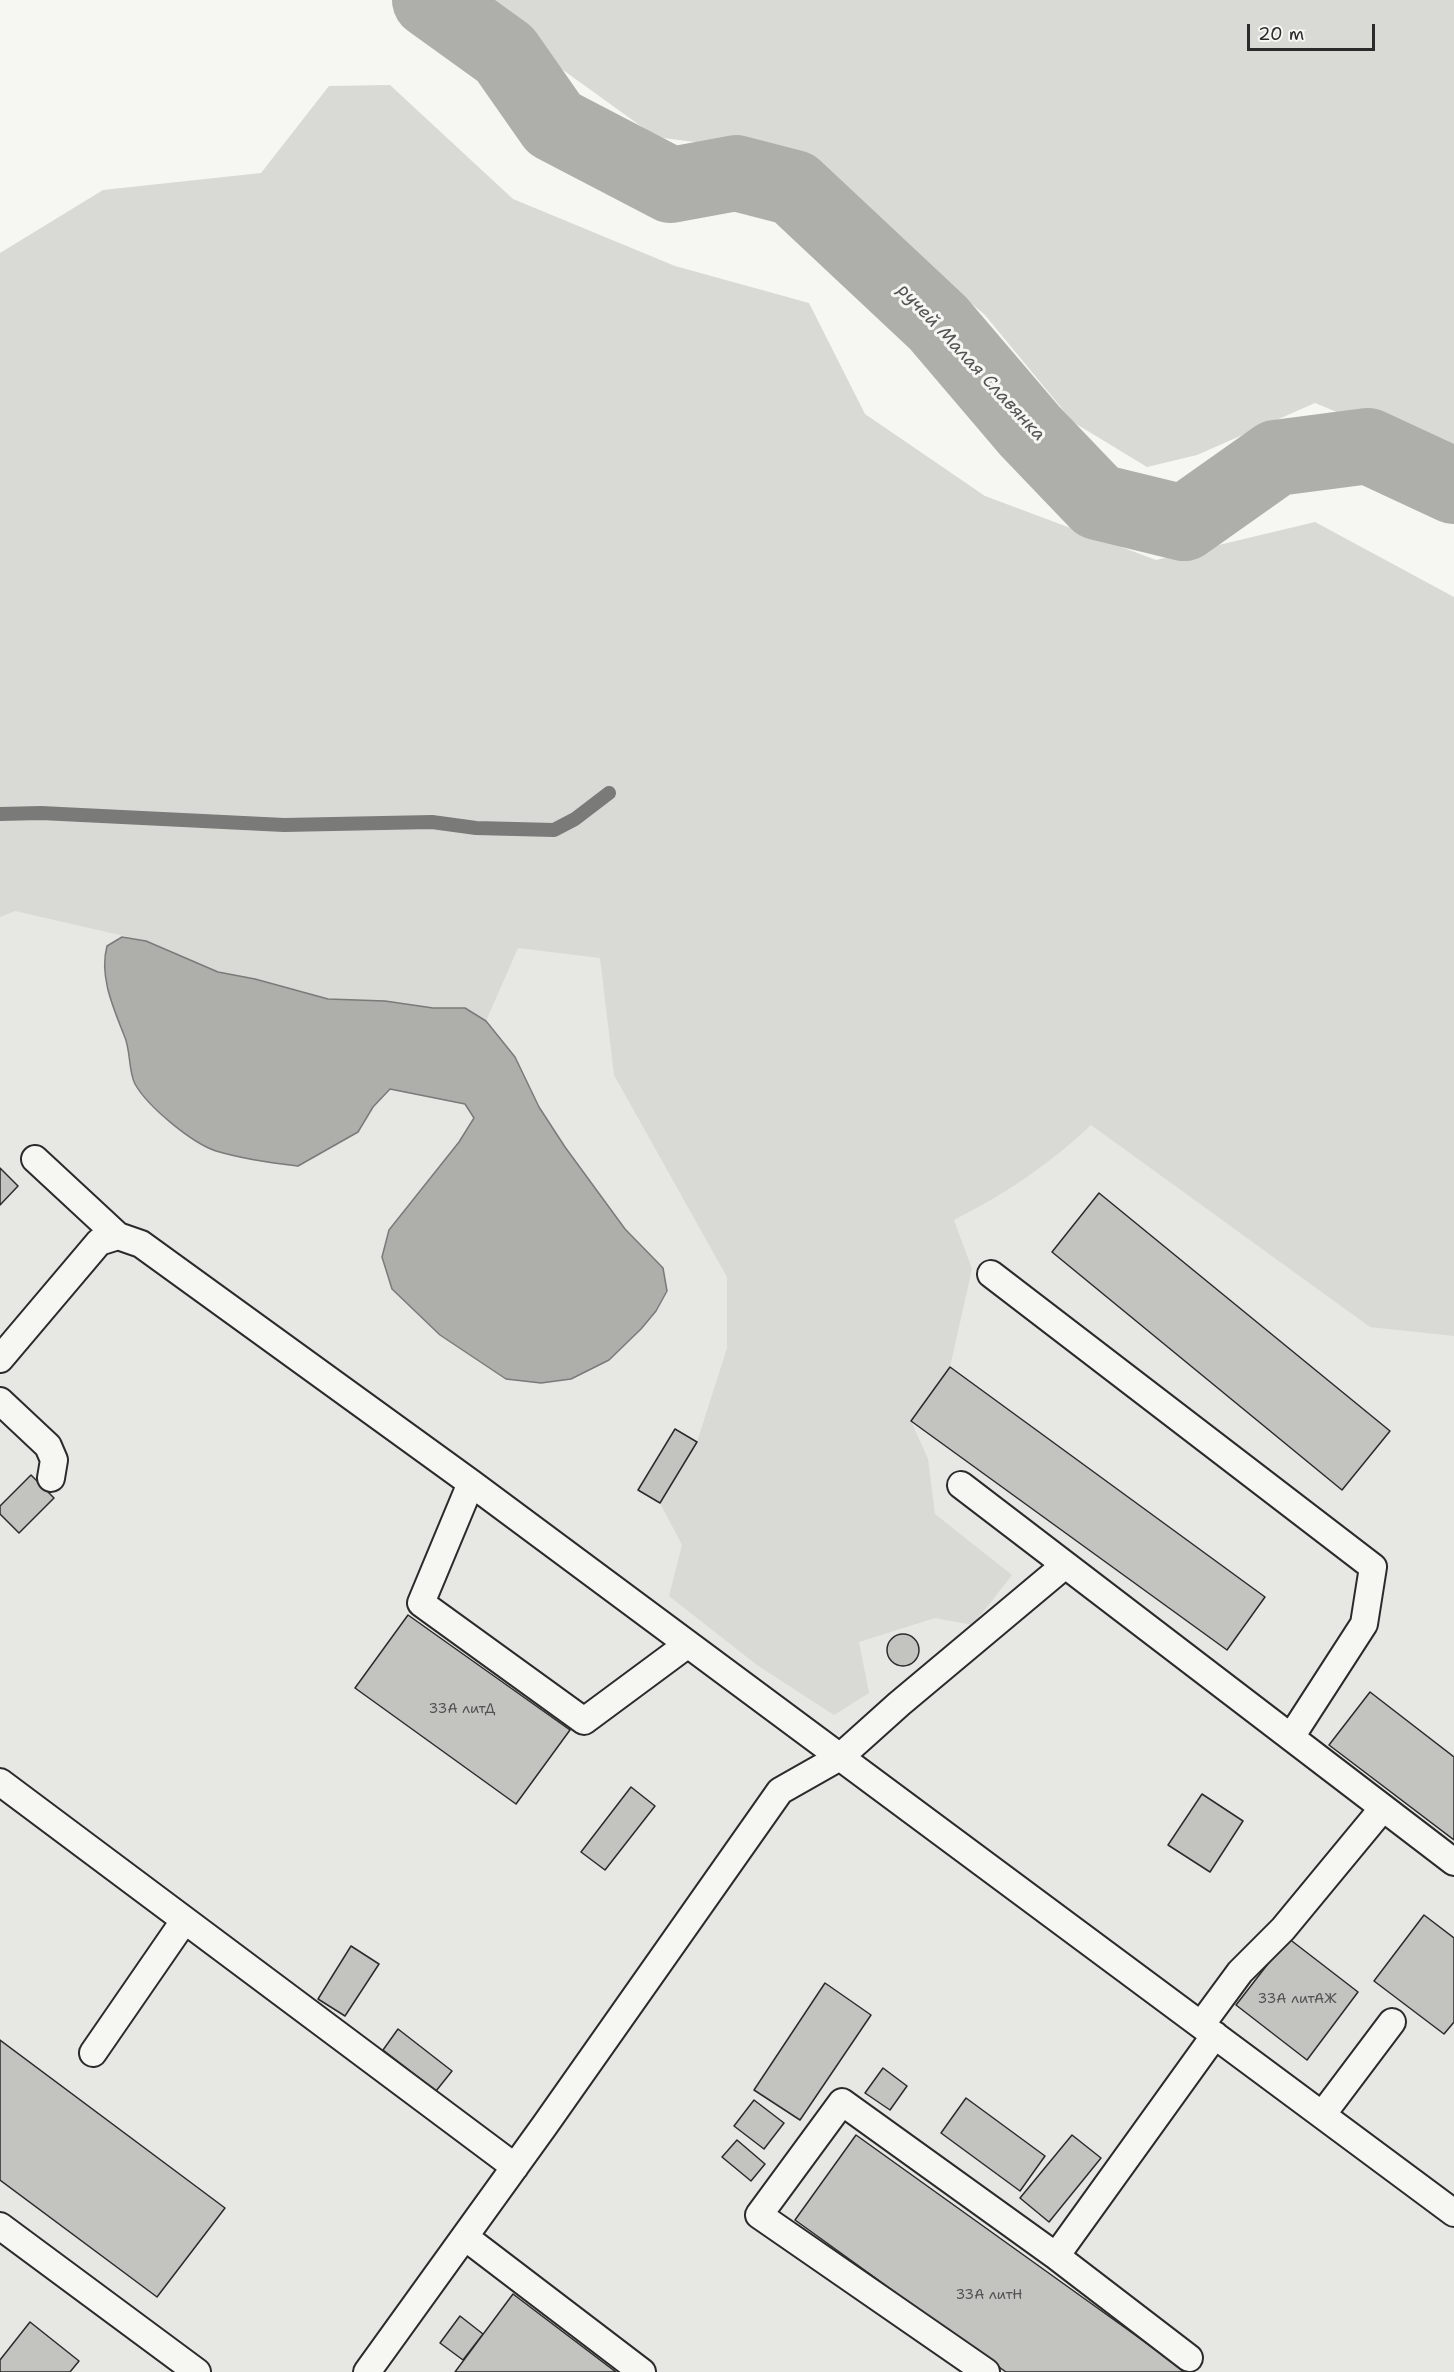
<!DOCTYPE html>
<meta charset="utf-8">
<style>
body{margin:0}
#map{position:relative;width:1454px;height:2372px;overflow:hidden;background:#f6f6f2;font-family:"Shantell Sans",sans-serif}
canvas{display:block}
.scale{position:absolute;left:1247px;top:24px;width:128px;height:27px;box-sizing:border-box;border:3px solid #2b2b2b;border-top:0;padding-left:8px;font-size:18px;line-height:21px;white-space:nowrap;color:#2b2b2b;-webkit-text-stroke:4px #f6f6f2;paint-order:stroke}
</style>
<div id="map">
<canvas width="1454" height="2372"></canvas>
<div class="scale">20 m</div>
</div>
<script>
const context = document.querySelector('canvas').getContext('2d');
context.lineJoin = 'round';
function paint(path, color) { context.fillStyle = color; context.fill(path, 'evenodd'); }
function stroke(path, color, width, dash) { context.strokeStyle = color; context.lineWidth = width; context.lineCap = dash ? 'butt' : 'round'; context.setLineDash(dash || []); context.stroke(path); }
function write(font, color, halo, rows, align = 'center') {
  context.font = font + ' "Shantell Sans",sans-serif'; context.lineWidth = 6; context.setLineDash([]); context.textBaseline = 'middle'; context.strokeStyle = halo; context.fillStyle = color; for (const [text, x, y, turn = 0] of rows) {
    context.save(); context.translate(x, y); context.rotate((+turn || 0) * Math.PI / 180); context.textAlign = isNaN(turn) ? turn : align; if (halo) context.strokeText(text, 0, 0); context.fillText(text, 0, 0); context.restore();
  }
}
paint(new Path2D(`
 M0,421L1454,1248V2372H0Z`), '#e7e7e3');
paint(new Path2D(`
 M489,0H1454V460L1315,403L1197,455L1147,467L1073,422L985,315L889,234L785,154L656,137L563,70Z
 M390,85L513,199L675,266L809,303L865,414L985,496L1156,560L1315,522L1454,597V1336L1370,1327L1091,1125C1050,1164 1004,1195 954,1220L972,1269L950,1367L911,1421L928,1459L935,1514L1012,1575L973,1625L935,1618L859,1642L869,1693L834,1715L757,1665L669,1596L682,1545L660,1503L697,1442L727,1348V1277L614,1075L600,958L518,948L486,1021L464,1008H433L385,1001L328,999L255,979L218,972L146,941L15,911L0,917V253L103,190L261,173L329,86Z`), '#d9d9d5');
const water = new Path2D(`
 M122,937L146,941L218,972L255,979L328,999L385,1001L433,1008H465L486,1021L515,1057L539,1107L565,1147L625,1229L663,1268L667,1291L656,1311L641,1329L609,1360L571,1379L541,1383L506,1379L440,1335L392,1289L382,1257L389,1230L459,1142L474,1118L465,1104L390,1089L373,1107L358,1132L298,1166C271,1163 243,1159 216,1151C192,1143 148,1107 135,1084C128,1070 131,1050 124,1035C113,1007 99,976 107,946Z`);
paint(water, '#aeaeab');
stroke(water, '#7a7a78', 1.5);
stroke(new Path2D(`
 M0,814L41,813L284,825L432,822L476,828L554,830L575,819L609,793`), '#7a7a78', 14);
stroke(new Path2D(`
 M430,0L505,54L554,124L671,185L736,173L794,188L938,323L1030,431L1098,502L1184,523L1276,458L1368,446L1454,486`), '#aeaeab', 76);
const building = new Path2D(`
 M0,1168L18,1186L0,1205Z
 M1099,1193L1390,1431L1342,1490L1052,1252Z
 M950,1367L1265,1597L1227,1650L911,1421Z
 M675,1429L697,1442L660,1503L638,1490Z
 M31,1475L54,1498L19,1533L0,1514V1506Z
 M408,1615L570,1730L516,1804L355,1688Z
 M887 1650a16 16 0 1 1 32 0a16 16 0 1 1-32 0Z
 M1370,1692L1454,1757V1840L1329,1745Z
 M631,1787L655,1806L605,1870L581,1852Z
 M1202,1794L1243,1821L1210,1872L1168,1845Z
 M1424,1915L1454,1938V2022L1444,2034L1374,1981Z
 M1288,1938L1358,1992L1307,2060L1236,2005Z
 M351,1946L379,1964L345,2016L318,1999Z
 M825,1983L871,2015L800,2120L754,2090Z
 M398,2029L452,2071L436,2091L383,2050Z
 M0,2040L225,2208L157,2297L0,2180Z
 M883,2068L907,2086L890,2110L865,2093Z
 M966,2098L1045,2156L1020,2191L941,2133Z
 M754,2100L784,2123L764,2149L734,2126Z
 M856,2135L1184,2370L1182,2372H1006L795,2220Z
 M1072,2135L1101,2158L1049,2222L1020,2198Z
 M737,2140L765,2164L751,2181L722,2157Z
 M513,2294L616,2372H455Z
 M460,2316L483,2334L463,2360L440,2343Z
 M30,2322L79,2361L70,2372H0V2360Z`);
paint(building, '#c3c3c0');
stroke(building, '#2b2b2b', 1.5);
const lane = new Path2D(`
 M35,1159L118,1236
 M991,1274L1373,1567L1364,1624L1291,1737
 M0,1359L99,1242L118,1236L141,1244L471,1483L1454,2213
 M0,1401L48,1446L54,1460L51,1478
 M471,1483L421,1603L584,1721L688,1644
 M961,1485L1454,1862
 M0,1782L515,2167
 M1201,2025L1240,1972L1283,1929L1383,1808
 M93,2053L184,1921
 M1322,2115L1392,2022
 M0,2226L197,2372
 M465,2237L642,2372
 M1056,2256L1215,2035
 M367,2372L545,2125L780,1791L840,1757L899,1704L1065,1565
 M986,2372L759,2215L842,2102L1056,2256L1189,2358`);
stroke(lane, '#2b2b2b', 30);
stroke(lane, '#f6f6f2', 26);
write('14px', '#515150', null, [
 ["33А литД",462,1709],
 ["33А литАЖ",1297,1999],
 ["33А литН",989,2295]
]);
write('italic 18px', '#525251', '#f6f6f2', [
 ["ручей Малая Славянка",971,363,47]
]);
</script>
